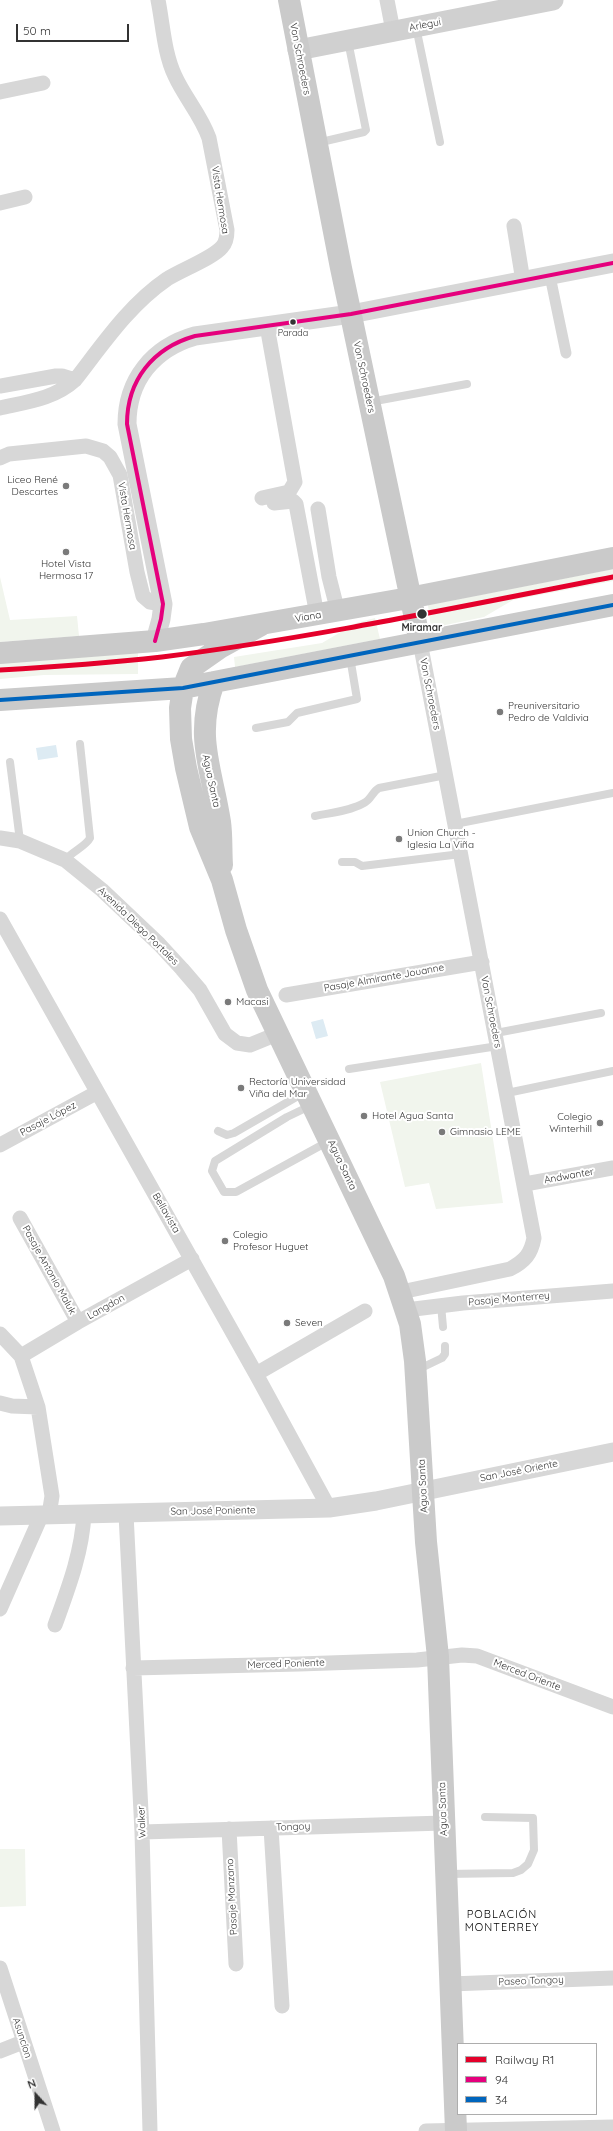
<!DOCTYPE html>
<meta charset="utf-8">
<style>
body{margin:0}
#map{position:relative;width:613px;height:2131px;overflow:hidden;background:#fff;font-family:Quicksand,sans-serif}
canvas{display:block}
.legend{position:absolute;left:457px;top:2043px;width:140px;height:72px;box-sizing:border-box;background:#fff;border:1px solid #adadad;margin:0;padding:5px 7px;list-style:none;font-size:12px;color:#333}
.legend li{display:flex;align-items:center;gap:8px;height:20px}
.legend b{width:20px;border:1px solid #adadad}
.north{position:absolute;left:16px;top:2075px;width:40px;height:40px;-webkit-text-stroke:3px #fff;paint-order:stroke;rotate:339deg;font-size:11px;font-weight:700;line-height:16px;text-align:center;color:#333}
.north::after{content:'';display:block;margin:auto;width:14px;height:18px;background:#333;clip-path:polygon(50% 0,100% 100%,50% 72%,0 100%)}
.scale{position:absolute;left:16px;top:24px;width:113px;height:18px;box-sizing:border-box;border:2px solid #333;border-top:0;padding-left:5px;font-size:12px;line-height:14px;white-space:nowrap;color:#333;-webkit-text-stroke:3px #fff;paint-order:stroke}
</style>
<div id="map">
<canvas width="613" height="2131"></canvas>
<ul class="legend">
<li><b style="height:5px;background:#e4002b"></b>Railway R1</li>
<li><b style="height:5px;background:#e5007d"></b>94</li>
<li><b style="height:5px;background:#0065bd"></b>34</li>
</ul>
<div class="north">N</div>
<div class="scale">50 m</div>
</div>
<script>
const context = document.querySelector('canvas').getContext('2d');
context.lineJoin = 'round';
function paint(path, color) { context.fillStyle = color; context.fill(path, 'evenodd'); }
function stroke(path, color, width, dash) { context.strokeStyle = color; context.lineWidth = width; context.lineCap = dash ? 'butt' : 'round'; context.setLineDash(dash || []); context.stroke(path); }
function write(font, color, halo, rows, align = 'center') {
  context.font = font + ' Quicksand,sans-serif'; context.lineWidth = 4; context.setLineDash([]); context.textBaseline = 'middle'; context.strokeStyle = halo; context.fillStyle = color; for (const [text, x, y, turn = 0] of rows) {
    context.save(); context.translate(x, y); context.rotate((+turn || 0) * Math.PI / 180); context.textAlign = isNaN(turn) ? turn : align; if (halo) context.strokeText(text, 0, 0); context.fillText(text, 0, 0); context.restore();
  }
}
paint(new Path2D(`
 M613,569V581L513,600L484,617L431,628L428,605Z
 M0,577L10,620L77,616L79,636L0,642Z
 M375,618L380,639L235,667L234,657L322,643L356,623Z
 M138,652V674L44,675L0,679V661Z
 M481,1063L503,1203L436,1209L429,1183L405,1187L380,1082Z
 M0,1849H25L26,1906L0,1907Z`), '#f1f5ed');
paint(new Path2D(`
 M56,745L58,757L38,760L36,748Z
 M323,1019L328,1036L316,1039L311,1022Z`), '#ddebf3');
stroke(new Path2D(`
 M416,27L440,142
 M317,143L364,132L366,130L348,41
 M370,402L467,384
 M256,728L288,722L297,713L357,699L350,657
 M10,762L20,841
 M315,816C330,813 350,811 364,803C371,800 372,792 379,788L446,775
 M455,824L613,793
 M65,860C73,851 86,846 90,838L80,744
 M342,862H355L362,866L461,854
 M496,1033L601,1013
 M349,1069L498,1046
 M507,1093L613,1071
 M312,1105L287,1117L215,1161L212,1171L224,1192H236L329,1141
 M218,1131L227,1135L234,1133L305,1092
 M441,1305L443,1327
 M417,1370L442,1358L445,1354V1346
 M446,1874L513,1873L521,1870L528,1864L534,1850L533,1818L485,1817`), '#d7d7d7', 8);
stroke(new Path2D(`
 M550,276L566,353`), '#d7d7d7', 11);
stroke(new Path2D(`
 M387,0L393,31
 M0,92L43,83
 M0,203L25,197
 M514,226L523,281
 M0,386L56,376H62L75,380
 M0,408C27,402 54,399 75,380C103,344 129,305 167,279C181,270 213,258 222,247C226,243 227,237 227,230L209,138C201,115 185,98 175,76C164,53 163,25 158,0
 M0,458L9,454L86,446L103,451L110,457L120,475L137,572L143,596L150,602L163,604
 M262,498L289,492L295,482L267,326
 M274,503L293,501L296,504L317,615
 M318,509L329,577L338,612
 M0,838L20,841L65,860L102,890L159,944L182,969L200,990L225,1034L237,1043L250,1045L277,1034
 M0,919L256,1374L329,1508
 M286,995L482,962
 M0,1145L96,1093
 M525,1184L613,1168
 M20,1218L78,1322
 M401,1292L510,1269C525,1261 531,1254 534,1238L420,642
 M406,1310L463,1303L613,1291
 M0,1334L21,1356L38,1407L52,1496L49,1515
 M21,1356L78,1322L192,1259
 M256,1374L365,1311
 M0,1403L12,1406L38,1407
 M126,1514L142,1832L150,2131
 M0,1609L42,1514
 M55,1625C68,1589 82,1553 84,1514
 M133,1668L299,1664L417,1660L462,1655L477,1656L613,1707
 M271,1828L282,2006
 M229,1829L236,1964
 M142,1832L444,1823
 M0,1968L53,2131
 M450,1984L613,1978
 M0,2051L23,2042
 M426,2131L613,2127`), '#d7d7d7', 15);
stroke(new Path2D(`
 M155,641L161,619L163,604L127,424C127,380 153,348 195,336L351,314L613,263
 M0,1516L329,1508L376,1501L613,1452`), '#d7d7d7', 19);
stroke(new Path2D(`
 M298,50L553,0`), '#d0d0d0', 21);
stroke(new Path2D(`
 M289,0L341,268L420,642
 M261,625L221,647L191,668L183,688L180,708L181,739L186,768L200,827L222,880L236,930L257,990L394,1276L410,1324L415,1361L426,1542L438,1657L456,2131
 M0,653L155,641L204,634L409,598L613,558
 M214,682C194,737 212,769 220,822C222,836 221,851 222,865
 M0,700L183,688L613,605`), '#cacaca', 22);
stroke(new Path2D(`
 M155,641L161,619L163,604L127,424C127,380 153,348 195,336L351,314L613,263`), '#e5007d', 4);
stroke(new Path2D(`
 M0,700L183,688L613,605`), '#0065bd', 4);
stroke(new Path2D(`
 M0,670C54,667 108,663 162,657C313,638 463,606 613,577`), '#e4002b', 5);
for (const [x, y, r, color] of [
 [293,322,3.5,"#333"],
 [66,486,4,"#7a7a7a"],
 [66,552,4,"#7a7a7a"],
 [422,614,5.5,"#333"],
 [500,712,4,"#7a7a7a"],
 [399,839,4,"#7a7a7a"],
 [228,1002,4,"#7a7a7a"],
 [241,1088,4,"#7a7a7a"],
 [364,1116,4,"#7a7a7a"],
 [600,1123,4,"#7a7a7a"],
 [442,1132,4,"#7a7a7a"],
 [225,1241,4,"#7a7a7a"],
 [287,1323,4,"#7a7a7a"]
]) { const dot = new Path2D(); dot.arc(x, y, r, 0, 2 * Math.PI); context.fillStyle = color; context.fill(dot); stroke(dot, '#fff', 1.5); }
write('9px', '#333', '#fff', [
 ["Parada",293,333]
]);
write('10px', '#333', '#fff', [
 ["Arlegui",425,25,-11],
 ["Von Schroeders",300,59,79],
 ["Vista Hermosa",220,200,81],
 ["Von Schroeders",364,377,78],
 ["Vista Hermosa",127,516,80],
 ["Viana",308,617,-10],
 ["Von Schroeders",430,694,79],
 ["Agua Santa",211,781,78],
 ["Avenida Diego Portales",138,926,44],
 ["Pasaje Almirante Jouanne",384,978,-10],
 ["Von Schroeders",491,1012,79],
 ["Pasaje López",48,1119,-28],
 ["Agua Santa",342,1165,65],
 ["Andwanter",569,1176,-10],
 ["Bellavista",166,1213,60],
 ["Pasaje Antonio Maluk",49,1270,61],
 ["Pasaje Monterrey",509,1299,-5],
 ["Langdon",106,1307,-29],
 ["San José Oriente",519,1471,-11],
 ["Agua Santa",423,1486,-93],
 ["San José Poniente",213,1511,-1],
 ["Merced Poniente",286,1664,-2],
 ["Merced Oriente",527,1675,21],
 ["Agua Santa",443,1809,-92],
 ["Walker",142,1822,-93],
 ["Tongoy",293,1827,-2],
 ["Pasaje Manzano",232,1897,-93],
 ["Paseo Tongoy",531,1981,-2],
 ["Asuncíon",22,2038,72]
]);
write('10px', '#333', '#fff', [
 ["Liceo René",58,480,"right"],
 ["Descartes",58,492,"right"],
 ["Hotel Vista",66,564,"center"],
 ["Hermosa 17",66,576,"center"],
 ["Preuniversitario",508,706],
 ["Pedro de Valdivia",508,718],
 ["Union Church -",407,833],
 ["Iglesia La Viña",407,845],
 ["Macasi",236,1002],
 ["Rectoría Universidad",249,1082],
 ["Viña del Mar",249,1094],
 ["Hotel Agua Santa",372,1116],
 ["Colegio",592,1117,"right"],
 ["Winterhill",592,1129,"right"],
 ["Gimnasio LEME",450,1132],
 ["Colegio",233,1235],
 ["Profesor Huguet",233,1247],
 ["Seven",295,1323]
], 'left');
write('bold 10px', '#333', '#fff', [
 ["Miramar",422,628]
]);
context.letterSpacing = '1px';
write('11px', '#000', '#fff', [
 ["POBLACIÓN",502,1915],
 ["MONTERREY",502,1928]
]);
context.letterSpacing = '0px';
</script>
